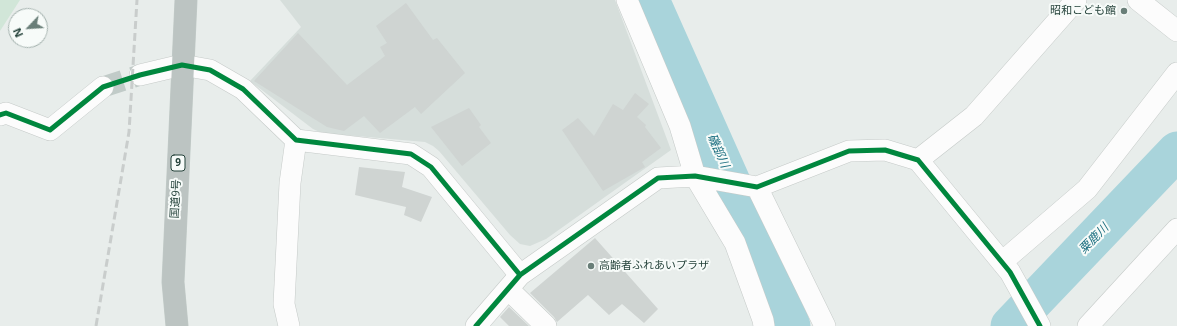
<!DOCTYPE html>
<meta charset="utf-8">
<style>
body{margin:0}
#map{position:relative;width:1177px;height:326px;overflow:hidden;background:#e8edeb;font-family:"Noto Sans",sans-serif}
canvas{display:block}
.north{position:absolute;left:8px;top:8px;width:40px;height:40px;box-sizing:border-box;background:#f7fbf9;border:1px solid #a3b1ad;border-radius:50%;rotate:245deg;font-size:11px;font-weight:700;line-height:16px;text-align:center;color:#24423a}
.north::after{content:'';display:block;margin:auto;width:14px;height:18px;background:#697e78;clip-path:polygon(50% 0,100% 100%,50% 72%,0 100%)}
</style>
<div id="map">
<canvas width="1177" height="326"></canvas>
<div class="north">N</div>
</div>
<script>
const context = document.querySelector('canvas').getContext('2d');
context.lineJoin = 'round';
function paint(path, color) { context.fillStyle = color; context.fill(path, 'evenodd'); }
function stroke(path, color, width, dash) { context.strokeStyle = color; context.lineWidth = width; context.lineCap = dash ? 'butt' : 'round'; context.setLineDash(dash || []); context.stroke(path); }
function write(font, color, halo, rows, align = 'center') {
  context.font = font + ' "Noto Sans","Noto Sans JP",sans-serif'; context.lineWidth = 4; context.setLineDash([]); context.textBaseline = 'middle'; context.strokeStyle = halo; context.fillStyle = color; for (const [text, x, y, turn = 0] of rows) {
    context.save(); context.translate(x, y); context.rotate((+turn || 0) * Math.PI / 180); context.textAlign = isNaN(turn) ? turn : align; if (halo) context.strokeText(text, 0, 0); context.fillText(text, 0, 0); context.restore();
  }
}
paint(new Path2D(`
 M280,0H615L671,150L546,239L530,246L520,244L510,235L439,151L433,146L425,142L322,133L313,129L250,81L301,27Z`), '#d6dedb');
paint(new Path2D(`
 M0,0H20L0,31Z`), '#d1e6d8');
stroke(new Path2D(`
 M650,0L764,256L791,326
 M1010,326L1177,151`), '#a9d4db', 39);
paint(new Path2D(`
 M406,3L433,40L437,38L465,73L421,114L415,107L380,133L364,116L344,131L327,127L254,81L298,33L347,85L385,56L380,47L387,43L376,26Z
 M635,93L649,104L637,117L646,125L645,127L661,148L642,162L645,167L603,191L562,130L578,118L594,136L613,104L623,110Z
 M469,108L481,125L479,127L491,143L462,166L431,127Z
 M359,167L405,172L402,187L432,197L421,222L404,215L406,207L355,195Z
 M595,238L658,309L644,323L622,304L609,315L588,295L557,322L554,317L530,293Z
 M509,307L529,326H509L500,317Z`), '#cfd4d2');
stroke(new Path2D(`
 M103,87L140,75`), '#c1cbc8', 21, [21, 10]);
const street = new Path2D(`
 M627,0L680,126L695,176L735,243L763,320L764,326
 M1138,0L1177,31
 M140,75L182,65L210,70L243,89L296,140L411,154L431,167L520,275
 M0,115L6,113L50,130L103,87
 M918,160L974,116L1076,0
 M757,187L825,326
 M1002,262L1087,189L1177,73
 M508,289L546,326
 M289,326L284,304L290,183L296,140
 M476,326L520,275L658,178L695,176L757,187L849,151L885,150L918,160L1010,272L1040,326
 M1088,326L1177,229`);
const highway = new Path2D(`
 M177,326L173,282L186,0`);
stroke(street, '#c5cac8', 22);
stroke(highway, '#c3ccc9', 23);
stroke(street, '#fcfcfc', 21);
stroke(highway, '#bcc4c2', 22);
stroke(new Path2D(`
 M96,326L129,132L137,0`), '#c9cdcc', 3, [8, 4]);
stroke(new Path2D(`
 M0,115L6,113L50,130L103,87L140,75L182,65L210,70L243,89L296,140L411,154L431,167L520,275
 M476,326L520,275L658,178L695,176L757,187L849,151L885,150L918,160L1010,272L1040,326`), '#00873e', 5);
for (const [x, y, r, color] of [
 [1124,11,4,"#697e78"],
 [591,266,4,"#697e78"]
]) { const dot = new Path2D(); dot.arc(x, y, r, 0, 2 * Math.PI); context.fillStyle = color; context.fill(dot); stroke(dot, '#f7fbf9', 1.5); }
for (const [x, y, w] of [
 [178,163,14]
]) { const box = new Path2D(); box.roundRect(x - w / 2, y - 8, w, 16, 3); context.fillStyle = '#f7fbf9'; context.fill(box); stroke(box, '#24423a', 1); }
write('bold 10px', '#24423a', null, [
 ["9",178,163]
]);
write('11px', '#24423a', '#f7fbf9', [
 ["昭和こども館",1116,11],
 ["高齢者ふれあいプラザ",599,266,"left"]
], 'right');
write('11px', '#24423a', '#f7fbf9', [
 ["国道9号",176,199,-87]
]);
write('italic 12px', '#1c6f80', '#f7fbf9', [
 ["磯部川",718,151,66],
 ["粟鹿川",1094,239,-46]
]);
</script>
